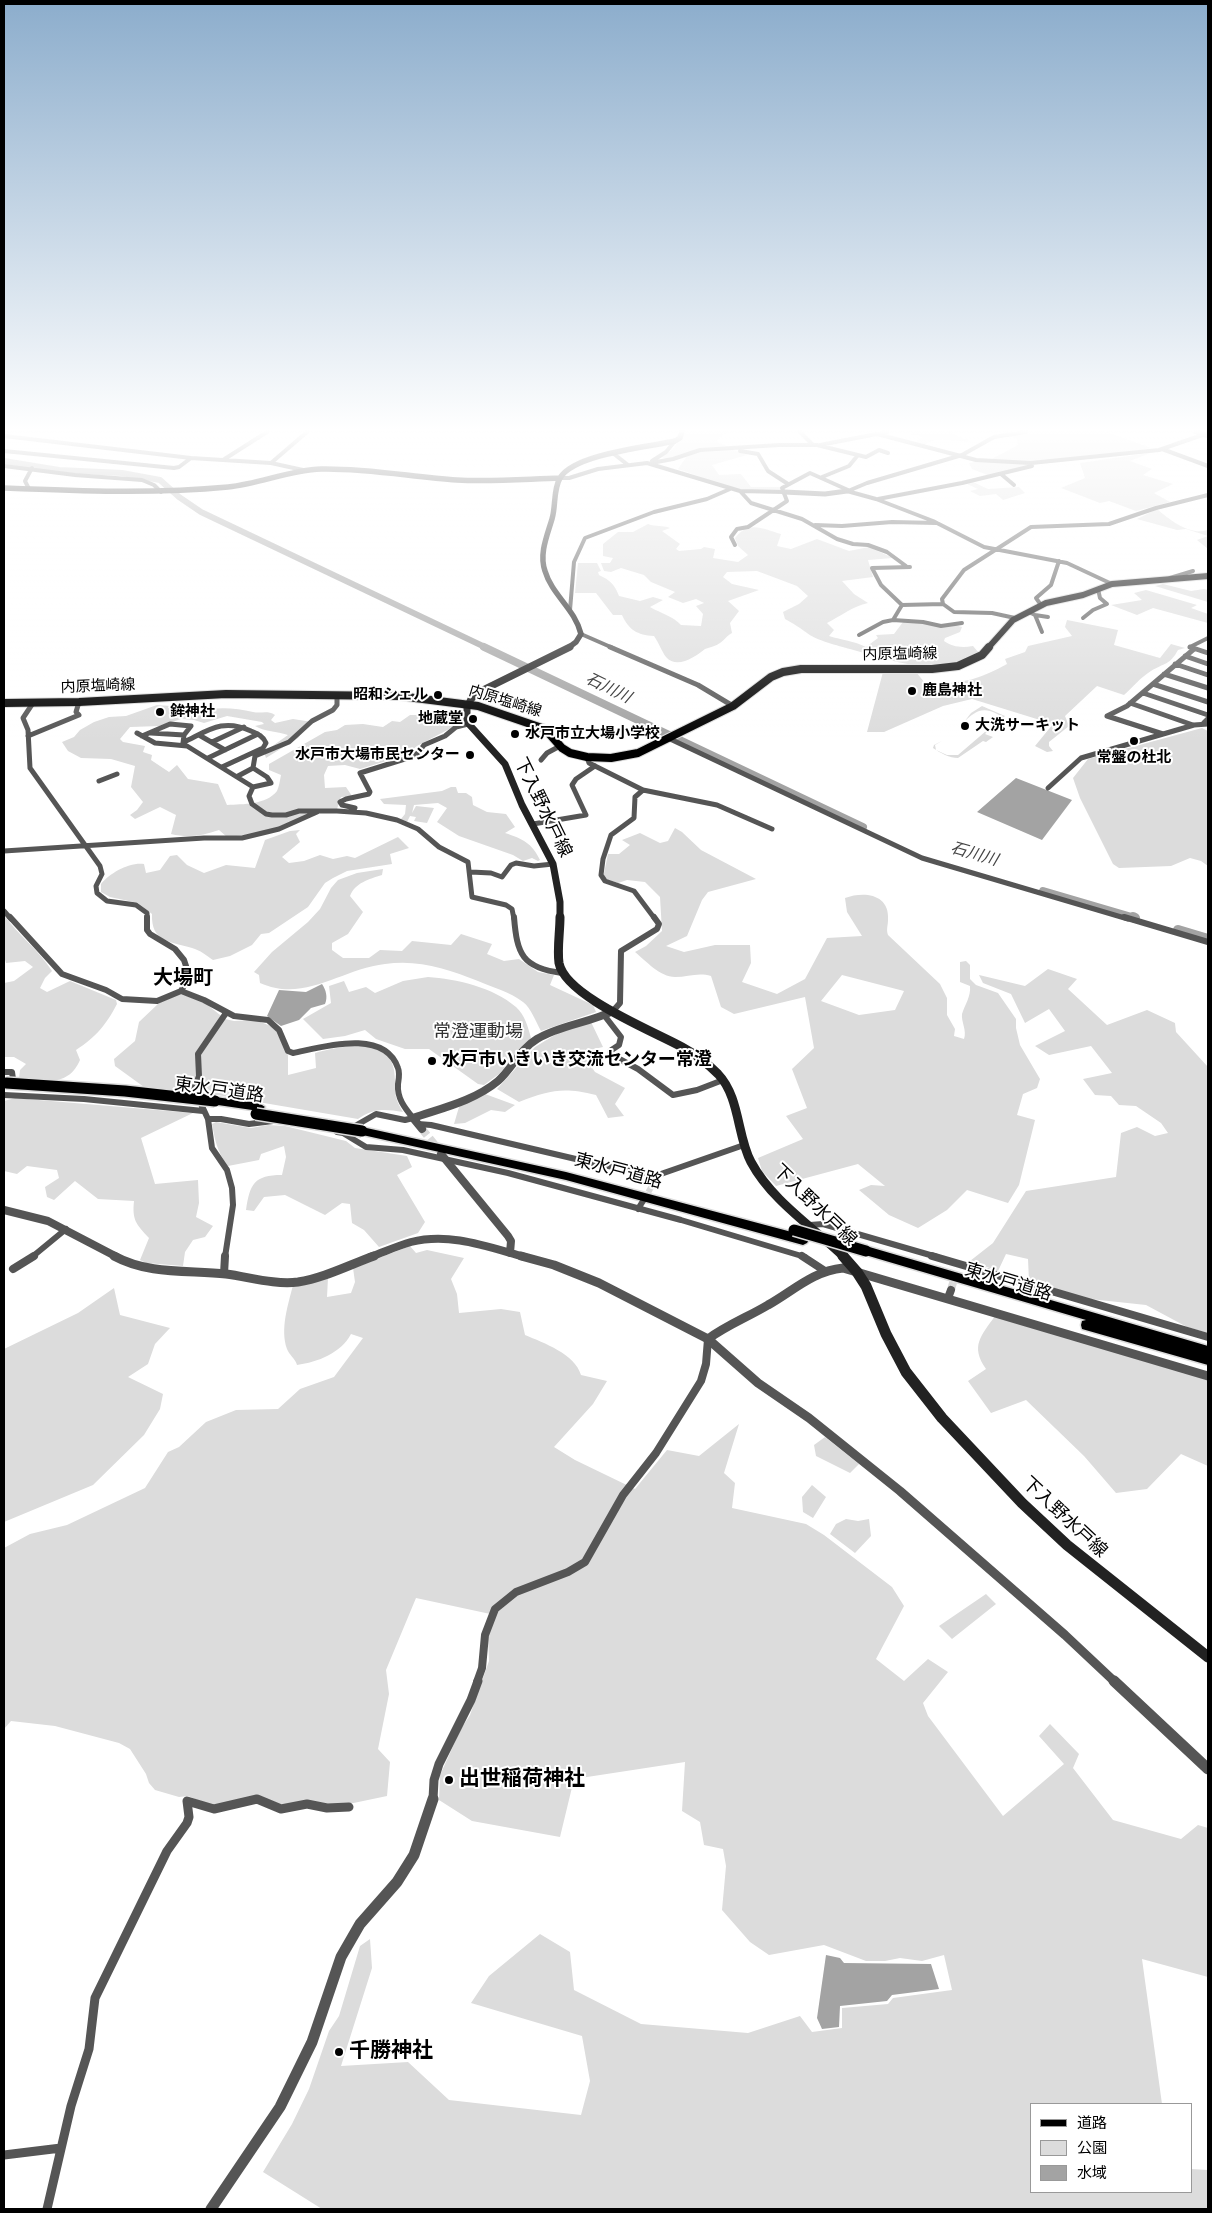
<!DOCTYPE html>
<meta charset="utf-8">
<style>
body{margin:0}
#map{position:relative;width:1212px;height:2213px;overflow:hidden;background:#fff;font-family:Jost,"Noto Sans JP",sans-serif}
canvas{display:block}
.frame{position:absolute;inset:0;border:5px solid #000;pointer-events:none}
.legend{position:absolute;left:1030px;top:2103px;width:162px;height:90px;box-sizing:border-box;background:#fff;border:1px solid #999;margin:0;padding:6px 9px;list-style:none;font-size:15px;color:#000}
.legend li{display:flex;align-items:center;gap:10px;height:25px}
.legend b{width:25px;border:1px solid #999}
</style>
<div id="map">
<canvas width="1212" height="2213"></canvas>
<div class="frame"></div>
<ul class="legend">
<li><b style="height:6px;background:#000"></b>道路</li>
<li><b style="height:14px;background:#dcdcdc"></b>公園</li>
<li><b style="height:14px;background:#a3a3a3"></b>水域</li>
</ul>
</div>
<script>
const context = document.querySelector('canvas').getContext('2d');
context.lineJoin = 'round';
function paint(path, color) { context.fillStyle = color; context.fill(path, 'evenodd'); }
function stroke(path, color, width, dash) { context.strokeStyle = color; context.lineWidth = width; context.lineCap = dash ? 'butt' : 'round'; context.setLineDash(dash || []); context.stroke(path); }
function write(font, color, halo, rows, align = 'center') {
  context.font = font + ' Jost,"Noto Sans JP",sans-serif'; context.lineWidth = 4; context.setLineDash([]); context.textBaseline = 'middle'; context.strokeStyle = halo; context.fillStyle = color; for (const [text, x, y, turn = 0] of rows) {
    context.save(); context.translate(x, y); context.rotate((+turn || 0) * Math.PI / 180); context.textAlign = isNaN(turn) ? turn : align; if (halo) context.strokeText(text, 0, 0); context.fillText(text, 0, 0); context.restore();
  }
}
paint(new Path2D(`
 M685,432H727L717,440L719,443L727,446L703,448L665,459L662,457L673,449Z
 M913,432H949L970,441C953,443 940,434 925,445L915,443L923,437L911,434Z
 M1002,432H1107L1151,448L1106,456L1031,462L988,461L1018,445L1017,439Z
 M732,449L747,455L712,465L719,475L741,474L751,487H780V491L738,490L678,469L687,456L697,452Z
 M1150,453L1130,461L1152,469L1143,475L1173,484L1154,493L1170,502L1136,511L1109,501L1100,503L1061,488L1085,478L1080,463Z
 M980,461L1035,463V465L990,476L972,469L969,463Z
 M973,482L988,489L1019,487L1025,493L1003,500L996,494L980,496L970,491L978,489L965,483Z
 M1157,509C1170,520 1190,536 1208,530V549L1197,540L1208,536L1186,529L1177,530L1137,519Z
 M648,524C656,527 662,525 670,528L662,531L680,544L676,549L679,551L701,549L704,547L715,549L713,558L738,562L748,555L738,546L735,538C749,520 763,529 781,534L777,546L791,549L817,539L849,551L869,547L893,558L868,560L873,577L842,581L854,594L868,603C853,606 841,616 827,623L834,630L829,636C842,640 854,641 866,647L878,638L876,635L894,634L903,622L955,625L962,627L960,632L945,638L944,641C953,647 961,648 973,646L979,653C931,677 897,662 850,649C839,646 815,640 807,633C799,627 794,624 785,619L783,612L799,604L808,596L797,586L757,571L727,572L723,577L732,584L759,590L728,601L739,611L730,623L732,633C726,636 725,640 720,643C716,646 710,647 705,649C696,656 677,670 666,657C662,652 659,643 654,636C637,635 629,630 622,615H613L596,593H575L578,563H597L601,571L598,572L599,575C610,580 615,585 619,596L640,601L653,597L663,600L650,607C660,613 673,616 681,625L701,626L703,614L696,606L704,603L696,599L683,603L668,597L675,592L651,582L644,575L621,568L611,572L604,571L601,563H610L613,558L603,556V544L618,532H633Z
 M1163,584L1191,591L1204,589L1208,590V602L1155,586Z
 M1146,590L1197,605L1191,608L1208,614V623L1153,608L1137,615L1111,605L1142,600L1134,593Z
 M1067,620L1118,630L1114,645L1160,658L1171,644L1185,648L1178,650C1170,665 1164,663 1151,671C1141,677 1133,687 1124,695L1097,686L1065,716L1069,726L1049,742V746L1053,751L1047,752L1035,746L1053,724L972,699L943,706L884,732H867L883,672H916L925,683C957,685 979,680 1007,664L1005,659L1025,652L1028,646L1072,636L1065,627Z
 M157,705L171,706L173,713L177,716C189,715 199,711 211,709C225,707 240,709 253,712C261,714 267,710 275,715L271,720L275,723L293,719L312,722L298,738L266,758L264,752L288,735C276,731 266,732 255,726L264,724L262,722L227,716L204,723L194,720L181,719L160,726L130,727L120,739L123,742L145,746L143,752L152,755L151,760L169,772L177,765L188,779L218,784L227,805C243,804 266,805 277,791C279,787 280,780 281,775L269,770V764L325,732L337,730L345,725L363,724L383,727L392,721L400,722L410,715H422L450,718L454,722L455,726L417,746L406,755L360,769L345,765L328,766L324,775L325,788L346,787L352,796L341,797L337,809H330C294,822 266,834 227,837L219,830C202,836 188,838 171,834L176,815L160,807L135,819L130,815L137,810L143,802L131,787L135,766L111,759L81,758L68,751L62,742L74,737L80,730L94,722L109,717L126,716Z
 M982,706L1005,716L985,734L993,737L986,742L983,741L958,758C950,758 940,753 933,748L934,745L942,741L935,745L936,750L947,755H958L1000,719L999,715C982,706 976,711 964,722L971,713Z
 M1202,728L1208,731V866L1201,861L1190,858L1171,866L1119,868L1113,864L1080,798L1073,778L1088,759Z
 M451,787H456L458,793H466L472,797L473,805L487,812L506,814L515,827L505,833C523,839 532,843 540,860L538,861L532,858L523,861L513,855L459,836L437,822L447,808L438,803L414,805L412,813L416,806L434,808L427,823L414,821L416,817L410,816L407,822L401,819L405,814L406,805L384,804L380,799L442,791Z
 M675,828L682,832L701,850L756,879L708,892L702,900L687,936L666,946L684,952L715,945H750L751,963L742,982L777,994L805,979L827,938L862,936L847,912L845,898C864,891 890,894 888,920C888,926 886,929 888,935L940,984L947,998V1015L955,1029L954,1036L964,1039C967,1030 961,1022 962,1014C965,1004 971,997 970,986L960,982V962L966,961L970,965V979L976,985L998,993L1016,1019V1028L1020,1045L1040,1079L1037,1088L1023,1094L1017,1115L1035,1120L1019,1185L1008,1203L967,1190L947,1210L918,1228L889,1215L859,1190L871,1185L885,1186L858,1164L776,1186L762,1171L758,1158L803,1139L786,1116L807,1108L792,1069L814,1048L805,997L734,1014L721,1007L711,976C698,972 688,977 675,977C660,977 646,961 635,952L646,946L662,931L660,897L645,882L627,880L618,883L603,878L608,854H619L630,845L622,840L640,833L660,843L668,841ZM842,975L904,991L895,1010L859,1015L821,1001Z
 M300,830L296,834L300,842L282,857L289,863L304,861L320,855L333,859L347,856L355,858L398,837L409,848L390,854L392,864L347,871L333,878L325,883L308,907L269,933L261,934L252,945L230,956L213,960C207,956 200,950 192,948C169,941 151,942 152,914L138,903L110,897L101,892V884C110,873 129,862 144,864L146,873L160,870L170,856L177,855L187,865L204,873L226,865L255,868L265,840L290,831Z
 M383,869L382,875C369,879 355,883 350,896L363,912L348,934L332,943V950L343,958H369L380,950L402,951L412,941L451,945L461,934L492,944L487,954L504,961L519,959L538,972L554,975L550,985L593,1005L596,1012L541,1031C536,1022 531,1008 523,1002C510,992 492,987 478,981C448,969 418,959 385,964C341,969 305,1003 260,983L259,975L254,972L272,952L308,922L320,909L331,888L338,880L357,873Z
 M4,915C18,935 39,950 52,971L45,978L40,988L47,992L70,981L116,1000L117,1004C106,1025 96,1037 76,1050L80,1060C68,1088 44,1080 19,1079L20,1070L26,1064L14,1057H4V983L14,981L33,967L25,961L6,963L4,956Z
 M1048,969L1077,979L1068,989L1107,1025L1147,1010L1175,1023L1176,1032L1208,1067V1333L1187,1327L1146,1305L1090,1299L1029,1281L1028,1259L1006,1254L998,1271L970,1261L993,1243L1026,1191L1116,1177L1121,1133L1137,1127L1155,1136L1168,1133L1161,1123L1136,1106L1119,1105L1111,1096L1095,1095L1083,1079L1112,1073L1091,1046L1049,1055L1035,1046L1065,1031L1049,1009L1025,1023L1011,994L983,983L979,975L1025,986Z
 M428,977C456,979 493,987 516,1007C525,1015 528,1027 531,1038L499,1074L484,1085L478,1084L429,1049H405L376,1039L365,1030L345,1036L323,1039L303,1019L331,1003L329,986L344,981L349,992L366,987L375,993L403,981Z
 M180,994L204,1002L225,1019L234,1021L255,1020L271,1026L276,1031L288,1055V1075L316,1068L315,1053C337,1047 388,1035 394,1070C397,1090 391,1092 403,1112C385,1109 373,1108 358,1119L217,1095L144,1087L115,1066L114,1059L135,1041L139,1022L159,1003Z
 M591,1022L603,1047L581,1052L595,1072L625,1088L615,1104L624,1116L608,1118L596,1095C563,1087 550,1090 519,1102L497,1089L535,1047L558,1033Z
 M485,1094L515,1105L505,1112L491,1110L465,1123L454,1124L459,1107Z
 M15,1098L193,1113L141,1138L155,1184L198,1180L199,1203L196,1217L213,1226L205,1237L193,1240L185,1252L183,1266L146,1263L140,1260L149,1238C136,1224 132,1220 134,1201L98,1199L75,1181L54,1200L47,1197L45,1187L59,1178L57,1170L27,1166L17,1174L4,1171V1101Z
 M216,1122L251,1128L268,1125L285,1126L346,1141L355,1148L407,1156L412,1167L397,1175L425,1222L418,1233L379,1247L364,1230L352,1223L350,1204L342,1203L325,1215L285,1195L264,1197L254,1211L246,1210C250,1184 254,1175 282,1175L286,1157L284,1146L261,1154L259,1160L228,1166C217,1152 215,1140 212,1124Z
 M410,1246L416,1253L427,1250L464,1258L451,1279L457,1294L459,1313L501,1309L520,1312L525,1335C544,1343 575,1354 581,1375L607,1381L593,1404L554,1447L575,1460L635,1489L667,1450L699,1456L739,1424L724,1473L735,1483L732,1508L806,1524L824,1535L892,1587L904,1606L876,1659L904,1681L928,1659L948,1672L923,1703L928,1716L1003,1816L1064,1764L1039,1736L1050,1724L1079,1754L1073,1768L1113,1820L1181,1839L1198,1825L1208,1828V1977L1142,1959L1162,2104H1031V2192H1191V2169L1208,2170V2209H322L263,2172L292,2124L309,2089L329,2031L339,2016L360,1946L370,1939L372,1968L341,2066L408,2062L449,2100L581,2115L590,2081L582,2036L471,2003L489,1976L540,1934L570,1952L574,1990L641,2024L748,2033L800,2016L812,2032L842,2028V2008L888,2004L893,1998L952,1990L944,1955L922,1961L900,1958L885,1961H866L824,1945L769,1955L750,1942L722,1910L726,1866L723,1849L704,1845L700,1822L682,1811L685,1762L574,1779L560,1837L472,1821L439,1800L440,1775L461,1729L470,1715L489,1661L488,1637L495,1615L416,1598L386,1670L389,1694L378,1749L390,1762L387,1796L344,1805L284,1806L258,1795L218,1805L207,1804L188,1796L179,1797L155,1790L149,1783L146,1774L130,1749L119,1743L55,1726L11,1721L4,1729V1548L30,1534L67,1525L145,1488L168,1452L179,1447L206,1422L236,1410L278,1409L300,1389L334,1377L363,1338L351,1334C341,1353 318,1362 297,1365C295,1358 289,1355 287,1349C280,1329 288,1305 293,1285L328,1278L327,1297L351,1293L355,1282L353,1268Z
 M114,1288L120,1315L170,1328L155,1344L148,1364L128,1377L163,1394L160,1409L144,1435L93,1485L4,1522V1349L78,1313Z
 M995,1316L1208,1379V1466L1181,1454L1147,1489L1116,1493L1084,1456L1026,1400L991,1413L968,1381L986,1369C970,1346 981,1336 995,1316Z
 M825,1437L859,1464L850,1473L816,1456L814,1445Z
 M812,1485L826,1497L813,1518L803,1512L802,1497Z
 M846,1519L858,1521L869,1519L871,1536L855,1553L830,1534L836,1524Z
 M986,1594L996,1604L952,1639L939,1626Z`), '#dcdcdc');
paint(new Path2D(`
 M1016,778L1072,800L1042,840L977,812Z
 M322,984C326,990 328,997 325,1004L311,1008L299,1020L281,1026L267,1016L279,990L306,992Z
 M826,1955L840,1958L844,1963L931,1964L939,1989L892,1995L887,2001L840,2006L839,2027L822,2029L817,2018Z`), '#a3a3a3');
stroke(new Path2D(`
 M4,461L59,470L122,473L160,480L179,497L201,512L487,648`), '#a3a3a3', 6);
stroke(new Path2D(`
 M484,647L863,827
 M1043,891L1135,918`), '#a3a3a3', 8);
stroke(new Path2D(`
 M1133,917L1135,918
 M1178,930L1208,939`), '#a3a3a3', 10);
stroke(new Path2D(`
 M644,1200L654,1182`), '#d9d9d9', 6, [6, 3]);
stroke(new Path2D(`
 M951,1290L956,1272`), '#d9d9d9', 8, [8, 4]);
stroke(new Path2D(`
 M422,1129L439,1150`), '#d9d9d9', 8, [8, 4]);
const primaryFar1 = new Path2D(`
 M988,648L1013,620L1046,603L1083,595L1112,584L1208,576`);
const primary = new Path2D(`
 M4,703L79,702L226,694L399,696L478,706L545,729L562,748L570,753L587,757L611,758L638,753L733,706L771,677L783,672L801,669H932L958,666L982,655L989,647`);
const motorway = new Path2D(`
 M215,1097L259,1103L265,1107L259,1111L211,1104L209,1101L211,1098Z
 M362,1127L566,1172L803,1235L807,1237L809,1240L807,1243L803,1245L566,1180L358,1134L356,1131Z
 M866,1246L1208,1346V1365L1082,1329L1081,1325L1082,1321L1086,1320L862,1254L860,1251L862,1248Z`);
stroke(primaryFar1, '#dbdbdb', 8);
stroke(primary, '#dbdbdb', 10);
stroke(motorway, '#dbdbdb', 3);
stroke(new Path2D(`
 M800,432L813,445
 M877,434L976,460L1031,463L1159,450L1208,433
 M4,436L191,458
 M820,445L887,432
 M1162,449L1208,466
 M4,451L174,468L179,467L191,458L271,463L303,470
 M740,451L758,454L768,471L788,484
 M614,454L628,465
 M223,460L267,432
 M652,461L666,452L675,441
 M271,463L307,432
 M651,463L673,459L700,450L779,445H817L866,457L879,450L888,453
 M4,466L75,475L142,480L154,485L161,492
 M1001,474L1014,485
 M822,477L849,466L858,455
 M560,478H569L598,469L647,463L740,491L784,492
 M29,489L25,481L32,468
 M740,491L751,503L802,519L837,539L853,544L868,545L887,552L906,566
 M847,491L876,499L933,521L984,547L1067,563L1112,584
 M848,491L867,483L962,455L994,437L1026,432
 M878,499L962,483L1032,466
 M815,525L842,526L892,522L937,523
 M735,545L731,537L737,529L748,527L787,501L782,488L810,473L848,490
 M910,567L872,568L881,585L902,605L943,604
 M1170,578L1193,571
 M1041,605L1036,598L1051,585L1059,561
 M570,610L574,562L585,538L654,512L707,499L730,489
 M1029,612L1035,615L1042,632
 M1035,615L1048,617
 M1015,618L992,613L954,612L943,604L942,599L964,570L1031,527L1109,524L1156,508L1208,495
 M1083,618L1093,610L1107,604L1100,598L1098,589
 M893,620L923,622L941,626L962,623
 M581,634L613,648
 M859,635L883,622L893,620L902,605
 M1193,648L1190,647L1208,638`), '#555', 4);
stroke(new Path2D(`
 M610,647L698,685L733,706
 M1190,647L1208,653
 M1185,656L1208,664
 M1175,664L1208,675
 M1164,674L1208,688
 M1153,684L1208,702
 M1143,693L1208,715
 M33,703L23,718L28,730L30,768L100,866L102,874L96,886L97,893L107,901L136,905L147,913V919
 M1130,703L1193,725
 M137,733L155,743L187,746L253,787L271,783L267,777L253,768
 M151,733L184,735
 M1163,734L1107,716L1127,706L1194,649
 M199,735L225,750
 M28,736L79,715L76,712L79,702
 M142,736L170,724L191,726L184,735L183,743
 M668,738L922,858L1128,919
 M184,742C209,730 223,718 251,731C258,734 263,736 266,743L263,748L222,767
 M212,742L244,727
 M587,757L589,763L643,790L717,805L772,829
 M208,758L258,734
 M541,760L547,753L560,746
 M238,776L253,768L255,756L289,742L312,721L333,710L337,705V695
 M99,781L117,774
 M253,787L249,796L252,804L266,814L272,815H286L299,811H337L366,813L397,820L418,829L439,847L468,862L472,897L506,905L512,909L514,919
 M1048,788L1081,758L1194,725L1208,724
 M643,790L635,797L634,818L611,835L603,859L601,875L605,881L634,891L655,919
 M355,808L342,805L340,802L346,799L369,794L370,792L360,773L408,758L418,753L424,745L445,736L456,727L468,724
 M533,824L586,815L572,785L576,779L595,766
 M4,851L204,838H242L279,829L317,812
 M471,872L491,873L502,877L511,865L516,863L534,866L553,864
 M4,911L11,919`), '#555', 5);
stroke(new Path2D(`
 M10,917L62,974L106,990L122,999L157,1001L181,991L185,984L187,969L184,960L175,949L150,934L147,930V917
 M514,917C517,954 522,968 562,973
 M1124,917L1208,942
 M181,991L204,1000L234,1016L268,1020L279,1030L288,1051L293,1053C323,1047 384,1028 398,1068C400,1073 399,1078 398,1084C397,1098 404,1107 413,1118L405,1120L376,1114L355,1126L353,1131
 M613,1011L620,1003L621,951L657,929L659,924L654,917
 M604,1015L621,1037L619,1045L610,1051V1054L638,1069L673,1095L697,1090L723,1080
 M4,1072H12L13,1079L10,1085
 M4,1095L84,1099L203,1111
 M208,1119H221L249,1124L273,1121
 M418,1124L431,1125L597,1164L658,1175L744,1145
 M337,1132L343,1133L366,1147L403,1150L508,1173L681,1220L805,1257
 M654,1182L658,1175
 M638,1209L643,1201
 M810,1225L823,1224L937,1257
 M32,1257L66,1229
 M225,1257L233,1205L232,1188L227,1170L212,1148L208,1119L194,1089L199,1076L198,1054L226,1013`), '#555', 6);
stroke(new Path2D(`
 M802,1256L825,1271
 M932,1256L1208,1337
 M13,1269L34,1256
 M224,1274L225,1256
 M948,1298L951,1290
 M477,1682L482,1668L485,1635L495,1609L516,1592L568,1572L585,1562L623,1495L656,1453L701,1381L706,1364L708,1339`), '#555', 8);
stroke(new Path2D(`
 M433,1799L434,1780L439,1764L471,1700L478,1681
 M4,2155L61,2148
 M47,2209L71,2106L89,2049L95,1998L167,1851L187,1823L189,1817L187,1801L214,1809L257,1799L281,1809L307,1804L327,1808L349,1807`), '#555', 9);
stroke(new Path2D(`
 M1196,432L1208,436
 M784,492L825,494L847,491`), '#555', 5);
stroke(new Path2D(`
 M1204,723L1208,719`), '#555', 5.5);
stroke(new Path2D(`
 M422,1129L413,1118C442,1108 474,1101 498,1081C512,1069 520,1049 537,1039C560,1025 589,1023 613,1011
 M441,1154L508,1236L511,1241L510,1253
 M4,1210L48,1221L117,1257
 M370,1257C384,1252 397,1246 411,1242C450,1232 488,1247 525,1257`), '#555', 8);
stroke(new Path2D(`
 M114,1256C149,1275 188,1270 226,1274C249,1277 275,1285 298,1282C324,1278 349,1265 374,1256
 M521,1256L554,1265L599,1283L708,1339L758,1383L809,1418L900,1491L1065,1635L1115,1682
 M708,1339C727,1325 748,1317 768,1305C793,1291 813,1271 843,1268L1208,1376`), '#555', 9);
stroke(new Path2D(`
 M1114,1681L1208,1769
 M211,2209L280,2107L312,2042L341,1957L360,1924L397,1882L414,1855L433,1799`), '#555', 11);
stroke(new Path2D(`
 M4,488C79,491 154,494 228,487C260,484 289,470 321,469C367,468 412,477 457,480C491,482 526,479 560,478
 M568,648L576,642L581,634C575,609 552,595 545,571C539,554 547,536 552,519C556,506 553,490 560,478C574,454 648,447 675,441L680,438L682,432`), '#222', 5.5);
stroke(new Path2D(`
 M560,919V902L553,864L522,805L505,764L467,722V708L471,699L479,692L570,647`), '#222', 7);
stroke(new Path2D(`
 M560,917C560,932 557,949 559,963C565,996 653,1031 682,1047C695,1054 707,1063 718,1074C740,1097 737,1136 751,1162C772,1201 813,1227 844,1257`), '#222', 9);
stroke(new Path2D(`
 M843,1256L857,1272L866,1286L886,1334L906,1372L942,1418L1022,1503L1067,1545L1208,1657`), '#222', 11);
stroke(primaryFar1, '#000', 6);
stroke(primary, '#000', 8);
paint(motorway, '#000');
const motorwayBridge = new Path2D(`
 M6,1083L125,1091L215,1101
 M256,1114L362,1131
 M794,1230L866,1251`);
stroke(motorwayBridge, '#dbdbdb', 14, []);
stroke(motorwayBridge, '#000', 11);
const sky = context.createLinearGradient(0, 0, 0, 741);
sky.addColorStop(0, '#8cadcc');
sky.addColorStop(0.58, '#fff');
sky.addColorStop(1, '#ffffff00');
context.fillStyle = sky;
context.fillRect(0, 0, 1212, 741);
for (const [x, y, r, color] of [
 [912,691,5,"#000"],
 [438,695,5,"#000"],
 [160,712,5,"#000"],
 [473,719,5,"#000"],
 [965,726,5,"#000"],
 [515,734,5,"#000"],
 [1134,741,5,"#000"],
 [470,755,5,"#000"],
 [432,1061,5,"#000"],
 [449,1780,5,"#000"],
 [339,2052,5,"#000"]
]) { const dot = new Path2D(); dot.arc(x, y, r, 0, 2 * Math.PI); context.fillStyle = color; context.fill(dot); stroke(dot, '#fff', 2); }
write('15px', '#000', '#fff', [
 ["内原塩崎線",900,655,-1],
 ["内原塩崎線",98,687,-2],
 ["内原塩崎線",505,702,17]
]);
write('bold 15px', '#000', '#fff', [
 ["鹿島神社",922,691],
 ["昭和シェル",428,695,"right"],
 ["鉾神社",170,712],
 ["地蔵堂",463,719,"right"],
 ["大洗サーキット",975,726],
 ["水戸市立大場小学校",525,734],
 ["水戸市大場市民センター",460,755,"right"],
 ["常盤の杜北",1134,758,"center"]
], 'left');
write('italic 16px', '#444', '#fff', [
 ["石川川",608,689,26],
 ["石川川",974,855,16]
]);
write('18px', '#000', '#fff', [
 ["下入野水戸線",542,808,64],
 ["東水戸道路",219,1091,8],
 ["東水戸道路",618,1172,15],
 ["下入野水戸線",814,1206,44],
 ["東水戸道路",1008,1283,17],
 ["下入野水戸線",1064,1518,43]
]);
write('18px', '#333', '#fff', [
 ["常澄運動場",478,1033]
]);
write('bold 18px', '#000', '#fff', [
 ["水戸市いきいき交流センター常澄",442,1061]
], 'left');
write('bold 20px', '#000', '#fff', [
 ["大場町",183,979]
]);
write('bold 21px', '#000', '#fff', [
 ["出世稲荷神社",459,1780],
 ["千勝神社",349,2052]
], 'left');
</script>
